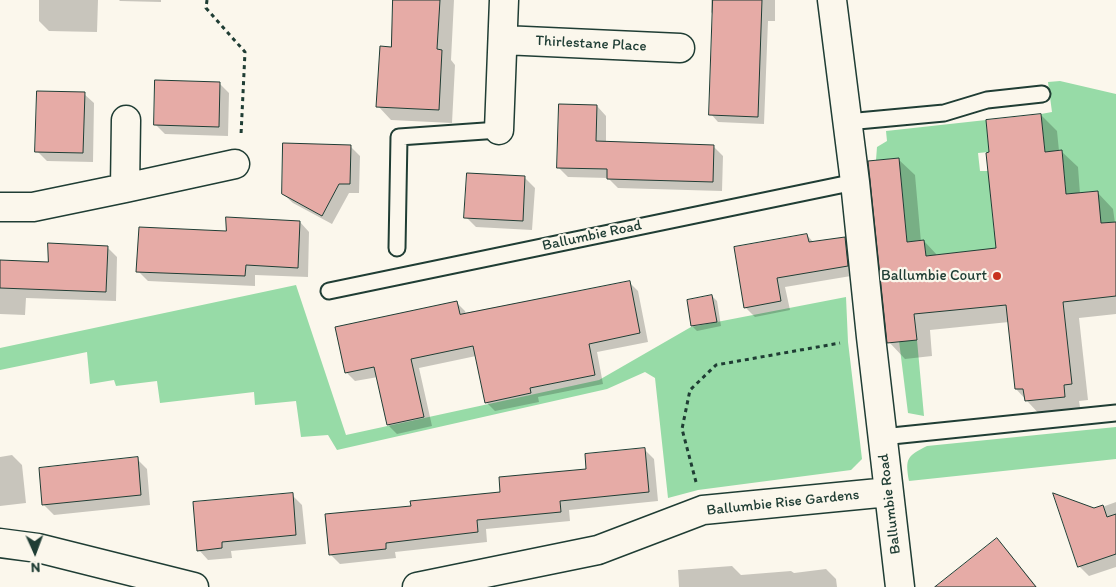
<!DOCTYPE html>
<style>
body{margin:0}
#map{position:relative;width:1116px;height:587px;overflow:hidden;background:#fbf7ec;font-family:Itim,sans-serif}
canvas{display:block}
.north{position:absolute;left:10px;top:527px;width:50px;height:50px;-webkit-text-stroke:4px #fbf7ec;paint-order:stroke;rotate:178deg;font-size:14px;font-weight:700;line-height:20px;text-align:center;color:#1f3d34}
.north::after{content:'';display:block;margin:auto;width:18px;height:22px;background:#1f3d34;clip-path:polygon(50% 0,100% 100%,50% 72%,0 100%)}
</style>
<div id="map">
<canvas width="1116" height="587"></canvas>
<div class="north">N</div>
</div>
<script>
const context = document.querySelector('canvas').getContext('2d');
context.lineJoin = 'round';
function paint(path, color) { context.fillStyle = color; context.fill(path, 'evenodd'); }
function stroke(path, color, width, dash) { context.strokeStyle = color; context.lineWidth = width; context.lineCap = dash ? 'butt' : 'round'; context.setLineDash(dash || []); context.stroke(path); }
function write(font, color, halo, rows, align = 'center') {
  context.font = font + ' Itim,sans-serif'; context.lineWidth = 4.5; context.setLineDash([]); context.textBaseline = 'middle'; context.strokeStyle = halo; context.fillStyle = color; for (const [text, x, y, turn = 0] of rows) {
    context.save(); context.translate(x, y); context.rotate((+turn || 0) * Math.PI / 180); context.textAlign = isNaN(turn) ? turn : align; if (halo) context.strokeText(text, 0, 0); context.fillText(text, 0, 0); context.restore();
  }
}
paint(new Path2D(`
 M1060,81L1116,94V222L1101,223L1097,191L1066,194L1062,150L1045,152L1041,114L1052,112L1048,82Z
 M986,120L989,152L978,153L980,171H992L990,191L994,231H998L1000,248L926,256L924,240L907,242L899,158L876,160L877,147L887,141L886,131Z
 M296,285L346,435L599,380L691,327L846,297L848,342L862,459L851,470L698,490L668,498L655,378L645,372L607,389L337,450L328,435L301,437L296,401L255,405L254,392L160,403L157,381L116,386L114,380L90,384L87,352L0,370V348Z
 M917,340L924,416L908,413L899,341Z
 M1116,427V459L909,481C905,458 907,456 927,446Z`), '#97dba7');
paint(new Path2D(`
 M39,0H98L97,32L49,31L39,21Z
 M119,0H161V2L120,1Z
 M395,0H454L451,60L455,65L452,123L391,120L378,106L392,48Z
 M711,0H775V21H768L764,124L718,122L711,114L714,16L711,12Z
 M219,83L229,93L228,136L165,134L155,124Z
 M84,94L94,103L93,162L47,161L37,151Z
 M597,106L606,116V143L713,146L723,156L722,191L618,188L608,178L568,177L558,167Z
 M1041,115L1057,131L1059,151H1061L1078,167L1080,194L1097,192L1113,209L1115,223H1116V314L1079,318L1088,400L1079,401L1081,413L1042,417L1016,389L1009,322L930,330L932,356L905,359L889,342L898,159L915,175L921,242L924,241L938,256L997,250Z
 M350,146L360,156L359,193H349L332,224L293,203L283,194Z
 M525,178L535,188L532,230L476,227L466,217Z
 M300,222L309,232L308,277L255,275V286L148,281L138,271L227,233Z
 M807,235L814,243L845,238L854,247L857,275L785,287L790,310L755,317L746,308L735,248Z
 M107,247L117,257L116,301L26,298L25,315L0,314V262L49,264Z
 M629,282L638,291L648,342L597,352L603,384L538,397L539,402L495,411L486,402L476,356L419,368L432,426L397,434L388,425L378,377L355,381L346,372L456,302L465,311L466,314Z
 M712,296L717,301L721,326L697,331L692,326L688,301Z
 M644,449L654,459L658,501L569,510L570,521L486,529L487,542L395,552L396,558L340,564L330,554L412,507L502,493L587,470Z
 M12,455L22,465L26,503L0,506V457Z
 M137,459L147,469L150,505L54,515L44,505L40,469Z
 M292,495L302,505L306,544L231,551L232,558L208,560L199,550Z
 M1116,502V567L1089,576L1079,566L1094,510Z
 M997,540L1007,550L1037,587H958Z
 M732,566L741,575L791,571L794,573L826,569L836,579L837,587H679L678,570Z`), '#0003');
const building = new Path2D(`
 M393,0H440L437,49L442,50L439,110L376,107L380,46L391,47Z
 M713,0H762L758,117L709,115Z
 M155,80L220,82L219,127L154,125Z
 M37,91L85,92L83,153L35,152Z
 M559,104L597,105L596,141L714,145L713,182L607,179V169L557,168Z
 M1041,114L1045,152L1062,150L1066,194L1098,191L1101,223L1116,222V296L1063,302L1072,384L1064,385L1065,397L1025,401L1023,389H1015L1006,305L914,314L917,340L887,343L868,161L899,158L907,242L924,240L926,256L996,248L986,153L989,152L986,120Z
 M283,143L351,145L350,184H339L322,216L282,194Z
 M467,173L525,176L523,221L464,218Z
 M226,217L300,221L298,268L246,265L245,276L136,272L139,227L226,231Z
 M807,234L809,242L845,237L848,266L777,278L781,301L744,308L734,247Z
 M48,243L108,246L106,292L0,288V260L48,262Z
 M630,281L640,333L589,344L595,375L530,388L531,393L485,403L473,346L411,359L424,417L387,425L374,367L345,373L335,327L457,301L460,314Z
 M712,295L717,322L691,326L687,300Z
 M645,448L649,492L560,501L561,512L477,520L478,532L386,543V549L329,555L325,514L411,506L410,501L500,492L499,477L586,469L585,454Z
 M138,457L141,495L42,505L39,468Z
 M293,493L296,535L222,542V548L197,551L193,502Z
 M1053,493L1094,508L1103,505L1107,517L1116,514V554L1078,567Z
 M997,538L1036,587H935Z`);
paint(building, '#e6aba6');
stroke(building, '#1f3d34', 1);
const service = new Path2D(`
 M847,122L944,113L987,100L1042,94
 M397,248L399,137L499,130
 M329,291L855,182
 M882,437L1116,413`);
const minor = new Path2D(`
 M832,0L855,182L871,337L900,587
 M503,40L680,48
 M499,130L504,0
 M125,188L126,120
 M0,207H33L125,188L235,164
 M0,543L38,548L194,587
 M417,587L598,550L703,510L889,492`);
stroke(service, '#1f3d34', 19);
stroke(minor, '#1f3d34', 31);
stroke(new Path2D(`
 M207,0L206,8L245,52L241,135
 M696,482L682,429L690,390L716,365L840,343`), '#1f3d34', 3, [4, 4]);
stroke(service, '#fbf7ec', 15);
stroke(minor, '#fbf7ec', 28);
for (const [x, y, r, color] of [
 [997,276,5,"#c8321e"]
]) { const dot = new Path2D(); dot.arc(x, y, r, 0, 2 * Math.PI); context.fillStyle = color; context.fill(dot); stroke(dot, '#fbf7ec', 2); }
write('15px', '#1f3d34', '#fbf7ec', [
 ["Thirlestane Place",591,44,3],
 ["Ballumbie Road",592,236,-12],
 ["Ballumbie Rise Gardens",783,503,-6],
 ["Ballumbie Road",890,504,-97]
]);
write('15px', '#1f3d34', '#fbf7ec', [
 ["Ballumbie Court",987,276]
], 'right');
</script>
